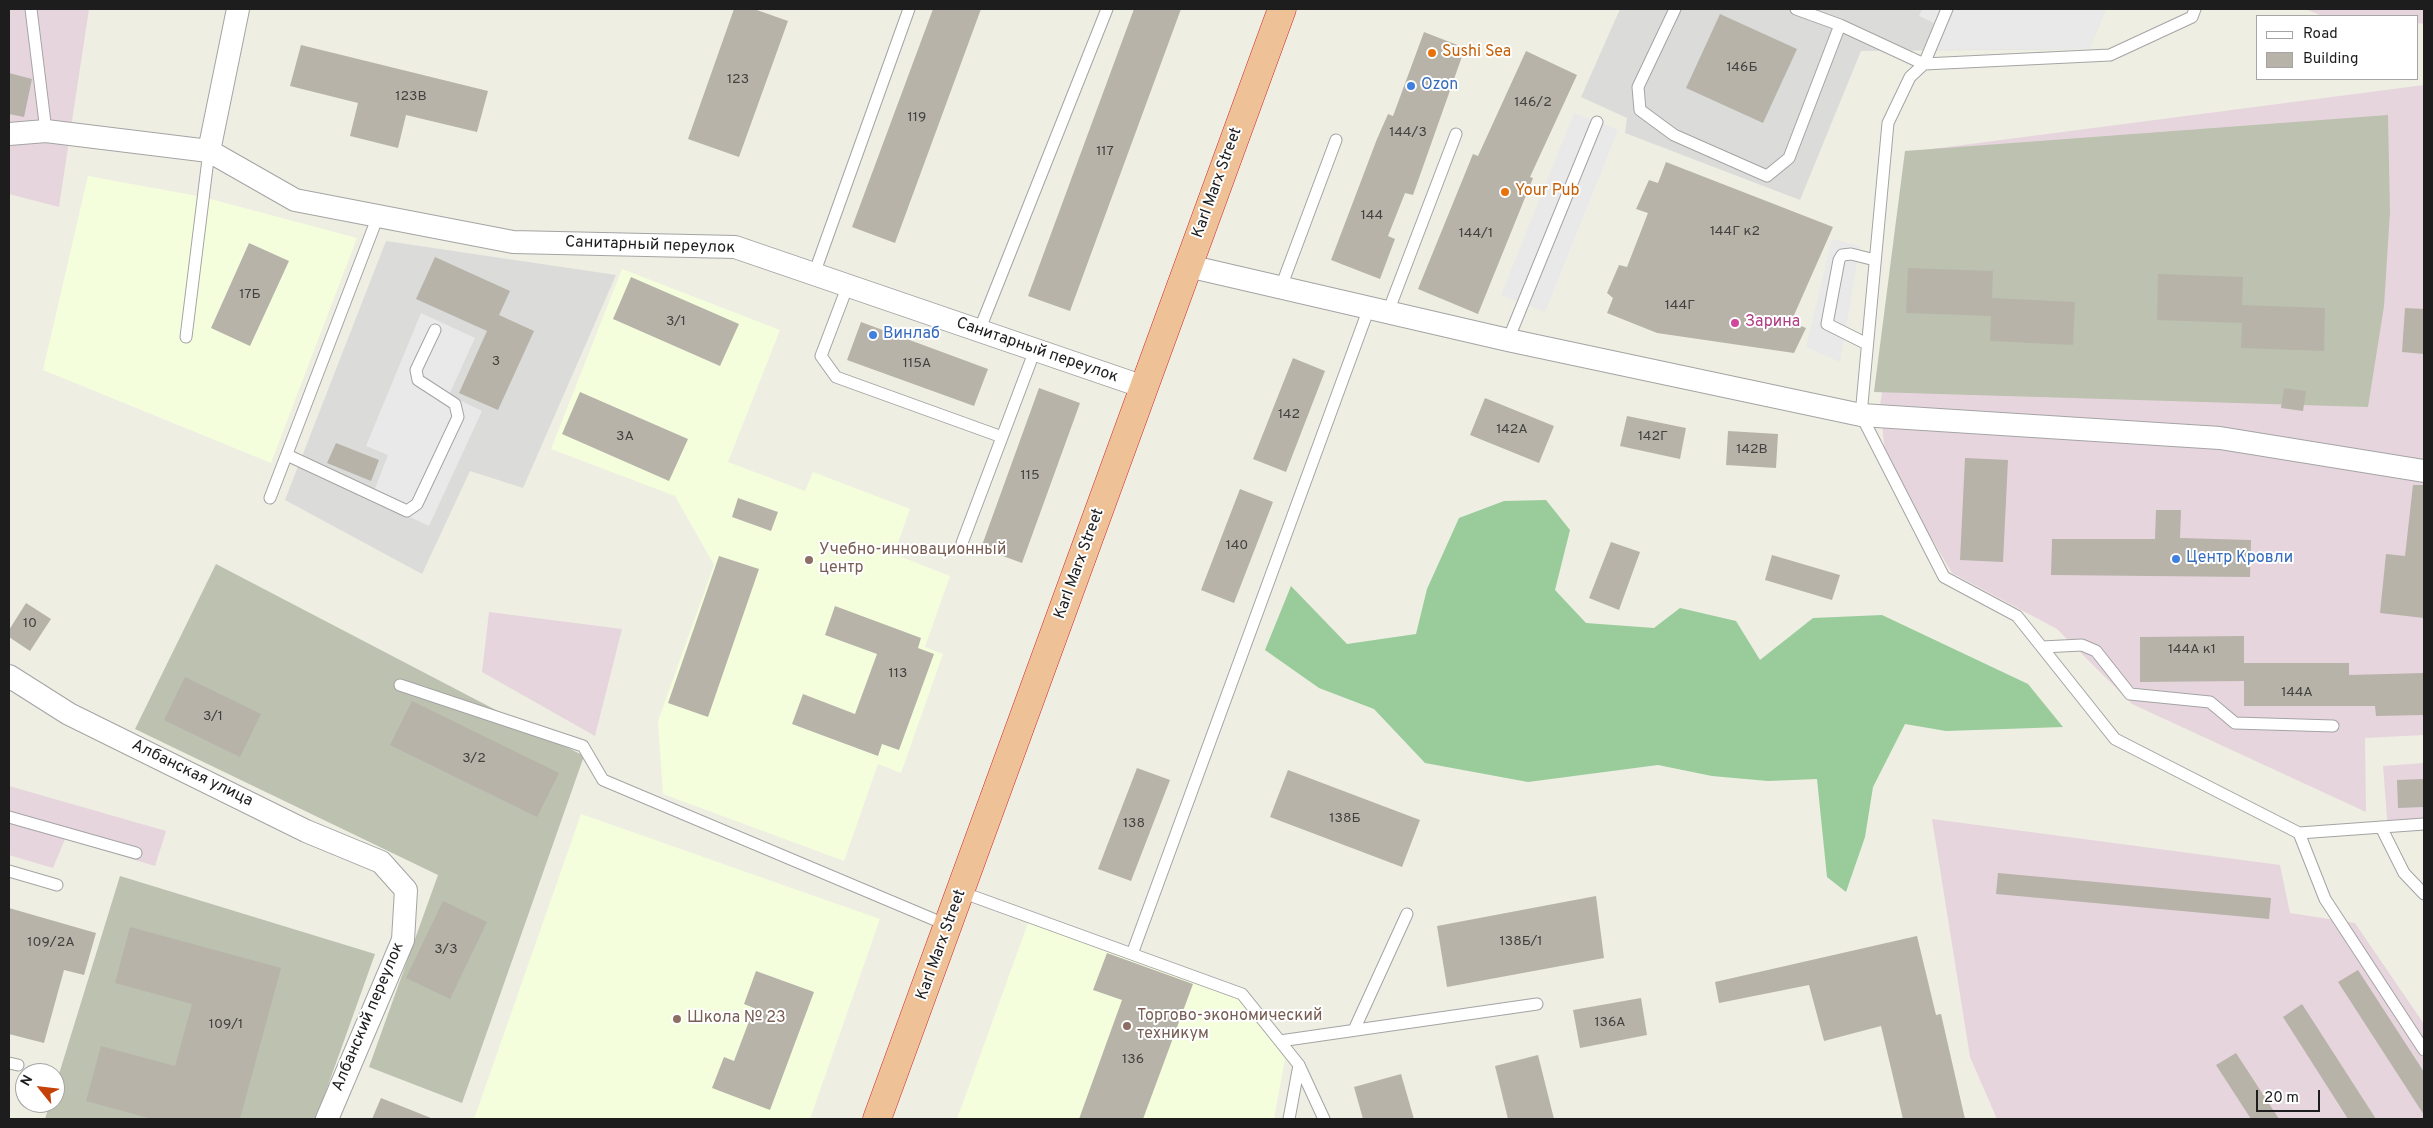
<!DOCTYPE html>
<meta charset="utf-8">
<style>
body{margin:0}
#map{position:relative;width:2433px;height:1128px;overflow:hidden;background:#eeeee3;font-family:Overpass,sans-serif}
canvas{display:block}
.frame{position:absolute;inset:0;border:10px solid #1d1d1d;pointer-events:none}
.legend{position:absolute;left:2256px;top:15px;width:162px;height:65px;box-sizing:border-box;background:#fff;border:1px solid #a5a5a5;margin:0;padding:6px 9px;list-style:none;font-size:15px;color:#1d1d1d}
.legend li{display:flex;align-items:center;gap:10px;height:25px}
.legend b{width:25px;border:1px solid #a5a5a5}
.north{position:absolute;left:15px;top:1063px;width:50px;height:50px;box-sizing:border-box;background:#fff;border:1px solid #a5a5a5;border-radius:50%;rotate:299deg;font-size:14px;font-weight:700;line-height:20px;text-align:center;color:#1d1d1d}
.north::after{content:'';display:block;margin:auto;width:18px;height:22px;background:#c44107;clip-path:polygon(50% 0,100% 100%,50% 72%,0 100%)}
.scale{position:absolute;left:2256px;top:1090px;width:64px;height:22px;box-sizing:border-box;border:2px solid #1d1d1d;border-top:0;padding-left:6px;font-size:15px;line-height:18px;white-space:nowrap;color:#1d1d1d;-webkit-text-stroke:4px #fff;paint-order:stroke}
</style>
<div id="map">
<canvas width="2433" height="1128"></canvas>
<div class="frame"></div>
<ul class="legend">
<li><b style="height:6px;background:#fff"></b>Road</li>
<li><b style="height:14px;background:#b7b3a9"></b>Building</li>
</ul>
<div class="north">N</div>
<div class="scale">20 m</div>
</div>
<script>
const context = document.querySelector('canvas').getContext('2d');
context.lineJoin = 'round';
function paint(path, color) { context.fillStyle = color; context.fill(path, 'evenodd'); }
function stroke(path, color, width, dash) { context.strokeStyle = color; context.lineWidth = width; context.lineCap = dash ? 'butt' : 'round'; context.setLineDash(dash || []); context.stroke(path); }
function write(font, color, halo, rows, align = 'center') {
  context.font = font + ' Overpass,sans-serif'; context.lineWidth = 4; context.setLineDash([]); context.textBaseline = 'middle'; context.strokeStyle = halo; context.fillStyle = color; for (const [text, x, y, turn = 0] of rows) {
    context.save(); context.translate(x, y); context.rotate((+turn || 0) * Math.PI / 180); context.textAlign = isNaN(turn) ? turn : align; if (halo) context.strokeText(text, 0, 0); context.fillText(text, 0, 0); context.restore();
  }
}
paint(new Path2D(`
 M1620,9H2106L2089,49L1861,51L1800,200L1625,133L1627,118L1581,97Z
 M386,241L616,275L523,488L470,471L422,574L285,500Z`), '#dbdbda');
paint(new Path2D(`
 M9,9H89L59,207L9,194Z
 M2305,9H2424V24L2417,23V16H2338L2320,15Z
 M2424,85V735L2365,738L2366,812L2132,704L2057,629L1952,573L1886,462L1880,405L1924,150Z
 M489,612L622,629L595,736L482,672Z
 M2424,763V830L2388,831L2383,766Z
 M9,786L166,831L155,866L65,839L53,868L9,855Z
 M1932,819L2280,865L2290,913L2355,923L2424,1024V1119H1997L1970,1057Z`), '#e7d5de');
paint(new Path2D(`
 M88,176L203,197L357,238L271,463L43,370Z
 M622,269L780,330L728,462L805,491L813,472L910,509L894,554L950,576L925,647L943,654L901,773L878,764L844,861L663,794L658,721L714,565L675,496L551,449Z
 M581,814L880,919L810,1119H474Z
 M1032,912L1242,994L1285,1059L1274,1119H957Z`), '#f4fedd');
paint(new Path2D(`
 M2388,115L2390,212L2384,306L2368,407L1874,392L1905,151Z
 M216,564L584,756L462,1103L369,1067L438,875L135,729Z
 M120,876L375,954L316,1119H45L50,1103H55V1087Z`), '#bcc2af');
paint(new Path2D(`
 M1546,500L1570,530L1555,590L1586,623L1654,628L1680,608L1736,621L1760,660L1813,618L1882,615L2028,684L2063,727L1946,731L1905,724L1873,787L1865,837L1846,892L1827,877L1817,779L1768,781L1712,776L1658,765L1528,782L1425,763L1374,709L1319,688L1265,650L1291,586L1347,644L1416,634L1427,589L1459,518L1504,501Z`), '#99cc9a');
paint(new Path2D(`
 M1922,9H2106L2089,49L1923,50L1934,23L1919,16Z
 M1574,113L1618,130L1545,312L1501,295Z
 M1832,239L1860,246L1840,362L1806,347Z
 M421,313L475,338L449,395L482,411L429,526L371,499L388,455L366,446Z`), '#e9e9e9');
paint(new Path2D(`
 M734,9H754L788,21L739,157L688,139Z
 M933,9H981L895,243L852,227Z
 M1134,9H1181L1070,311L1028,296Z
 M1720,14L1797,49L1763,123L1686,88Z
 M1424,32L1465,48L1413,195L1405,193L1388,236L1395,239L1380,279L1331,260L1377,139L1388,114L1393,116Z
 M301,45L488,91L477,132L406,115L398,148L350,136L358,103L290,86Z
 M1526,51L1577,75L1530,177L1533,178L1478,314L1418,289L1473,154L1478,156Z
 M9,73L32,79L24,117L9,114Z
 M1666,162L1833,227L1791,322L1806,328L1794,353L1657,333L1607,313L1613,298L1607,293L1619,265L1627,267L1648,213L1636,209L1649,180L1658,183Z
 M249,243L289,261L250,346L211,328Z
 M435,257L510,291L499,315L534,331L498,410L459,393L487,331L416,299Z
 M1908,268L1993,271L1992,298L2075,302L2073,345L1990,341L1991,316L1906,313Z
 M2158,274L2243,277L2242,305L2325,308L2324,351L2241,348L2242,323L2157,320Z
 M631,277L739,324L720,366L613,319Z
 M2405,308L2424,309V354L2402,352Z
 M861,322L988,369L974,406L847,360Z
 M1293,358L1325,371L1286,472L1253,459Z
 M1039,388L1080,403L1022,563L981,548Z
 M2284,388L2306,391L2303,411L2281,408Z
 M580,392L688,439L669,481L562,434Z
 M1485,398L1554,426L1539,463L1470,435Z
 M1627,416L1686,428L1680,459L1620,446Z
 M1728,431L1778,434L1776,468L1726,465Z
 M336,443L379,460L371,481L327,463Z
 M1965,458L2008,460L2003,562L1960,560Z
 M2413,485H2424V618L2380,613L2386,554L2405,556Z
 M1240,489L1273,502L1234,603L1201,590Z
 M738,498L778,512L771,531L732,517Z
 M2156,510H2181L2180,538L2251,540L2250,577L2051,575L2052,539H2155Z
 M1611,542L1640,552L1619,610L1589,598Z
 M1772,555L1840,575L1832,600L1765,580Z
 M719,556L759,569L708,717L668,703Z
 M26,603L51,619L30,651L9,637V630Z
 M835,606L921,638L918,648L934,654L899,750L882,744L878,756L792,724L803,694L855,714L877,654L825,635Z
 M2244,636V663H2349V675L2424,673V715L2376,716L2375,706H2244V681L2140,682V637Z
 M185,677L261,714L240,757L164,720Z
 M412,701L559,773L537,817L390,745Z
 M1137,768L1170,780L1131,881L1098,869Z
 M1288,770L1420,820L1402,867L1270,817Z
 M2424,779V807L2398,808L2397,780Z
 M1998,873L2271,898L2269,919L1996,894Z
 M1596,896L1604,958L1447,987L1437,926Z
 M443,901L487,922L450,999L406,978Z
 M9,908L96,933L84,975L64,970L44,1043L9,1034Z
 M130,927L281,968L240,1119H152L86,1101L101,1046L175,1066L192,1004L115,983Z
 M1917,936L1936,1015L1941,1014L1965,1119H1903L1881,1026L1824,1041L1809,985L1719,1003L1715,982Z
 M1107,953L1193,984L1143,1119H1079L1122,1000L1093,990Z
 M2358,970L2424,1072V1115L2338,982Z
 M756,971L814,992L770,1110L712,1088L724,1057L734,1061L754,1008L744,1004Z
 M1641,998L1647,1035L1580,1048L1573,1010Z
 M2302,1004L2376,1119H2348L2283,1017Z
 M2236,1053L2279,1119H2251L2216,1065Z
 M1538,1055L1554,1119H1508L1495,1066Z
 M1401,1074L1414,1119H1363L1354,1087Z
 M381,1098L431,1118V1119H372Z`), '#b7b3a9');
const service = new Path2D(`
 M31,9L46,131
 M1675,9L1638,87L1640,110L1674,135L1767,176L1789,158L1840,25
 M1796,9L1840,25L1924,64L1947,9
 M2195,9L2192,17L2110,55L1924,64L1910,77L1888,123L1861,415L1944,577L2017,616L2115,739L2299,833L2424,824
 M814,274L909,9
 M848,285L821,356L836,377L1002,437
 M1281,287L1336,140
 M1388,312L1456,134
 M979,331L1107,9
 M186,337L209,151
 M1508,340L1597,122
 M1867,344L1827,324L1839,260L1842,255L1851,254L1875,260
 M287,455L407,511L417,504L458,417L455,404L418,380L416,370L435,330
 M270,498L378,216
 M962,543L1035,350
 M2042,647L2082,645L2096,651L2130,694L2210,702L2235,723L2333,726
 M400,685L583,746L603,780L947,925
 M9,817L136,853
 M2381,827L2404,873L2424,894
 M2299,833L2325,899L2424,1050
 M9,871L57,885
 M961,892L1242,994L1299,1065L1324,1119
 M1132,954L1369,308
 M1354,1030L1407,914
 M1280,1041L1537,1004
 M9,1063L18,1065
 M1289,1119L1299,1065`);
const minor = new Path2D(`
 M9,134L46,131L209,151L295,200L513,242L735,247L1144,387
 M209,151L238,9
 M1188,266L1508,340L1861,415L2220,438L2424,471
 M9,676L69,714L306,831L381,862L406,890L403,940L327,1119`);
const trunk = new Path2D(`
 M877,1119L1282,9`);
stroke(service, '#a4a4a4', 13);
stroke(minor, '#a4a4a4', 24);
stroke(trunk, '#d32a30', 29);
stroke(service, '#fff', 11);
stroke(minor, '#fff', 22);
stroke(trunk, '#eec296', 28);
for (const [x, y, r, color] of [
 [1432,53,5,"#e8710a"],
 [1411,86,5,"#3f7fe0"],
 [1505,192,5,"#e8710a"],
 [1735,323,5,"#d1479c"],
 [873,335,5,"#3f7fe0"],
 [2176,559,5,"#3f7fe0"],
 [809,560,5,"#8d6e63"],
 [677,1019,5,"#8d6e63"],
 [1127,1026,5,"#8d6e63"]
]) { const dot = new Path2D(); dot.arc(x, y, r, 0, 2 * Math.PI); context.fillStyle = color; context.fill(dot); stroke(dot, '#fff', 2); }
write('14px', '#444240', null, [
 ["146Б",1742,68],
 ["123",738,80],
 ["123В",411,97],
 ["146/2",1533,103],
 ["119",917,118],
 ["144/3",1408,133],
 ["117",1105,152],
 ["144",1372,216],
 ["144Г к2",1735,232],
 ["144/1",1476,234],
 ["17Б",250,295],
 ["144Г",1680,306],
 ["3/1",676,322],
 ["3",496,362],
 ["115А",917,364],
 ["142",1289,415],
 ["142А",1512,430],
 ["3А",625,437],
 ["142Г",1653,437],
 ["142В",1752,450],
 ["115",1030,476],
 ["140",1237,546],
 ["10",30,624],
 ["144А к1",2192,650],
 ["113",898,674],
 ["144А",2297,693],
 ["3/1",213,717],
 ["3/2",474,759],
 ["138Б",1345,819],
 ["138",1134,824],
 ["138Б/1",1521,942],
 ["109/2А",51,943],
 ["3/3",446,950],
 ["136А",1610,1023],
 ["109/1",226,1025],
 ["136",1133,1060]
]);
write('16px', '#c56008', '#fff', [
 ["Sushi Sea",1442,53],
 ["Your Pub",1515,192]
], 'left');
write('16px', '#366cbe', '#fff', [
 ["Ozon",1421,86],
 ["Винлаб",883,335],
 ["Центр Кровли",2186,559]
], 'left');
write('16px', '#1d1d1d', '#fff', [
 ["Karl Marx Street",1218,183,-70],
 ["Санитарный переулок",650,246,2],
 ["Санитарный переулок",1037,351,19],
 ["Karl Marx Street",1080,564,-70],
 ["Албанская улица",192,774,26],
 ["Karl Marx Street",942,945,-70],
 ["Албанский переулок",369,1017,-67]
]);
write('16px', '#b23c85', '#fff', [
 ["Зарина",1745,323]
], 'left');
write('16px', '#785e54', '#fff', [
 ["Учебно-инновационный",819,551],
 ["центр",819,569],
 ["Торгово-экономический",1137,1017],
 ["техникум",1137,1035],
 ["Школа № 23",687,1019]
], 'left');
</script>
